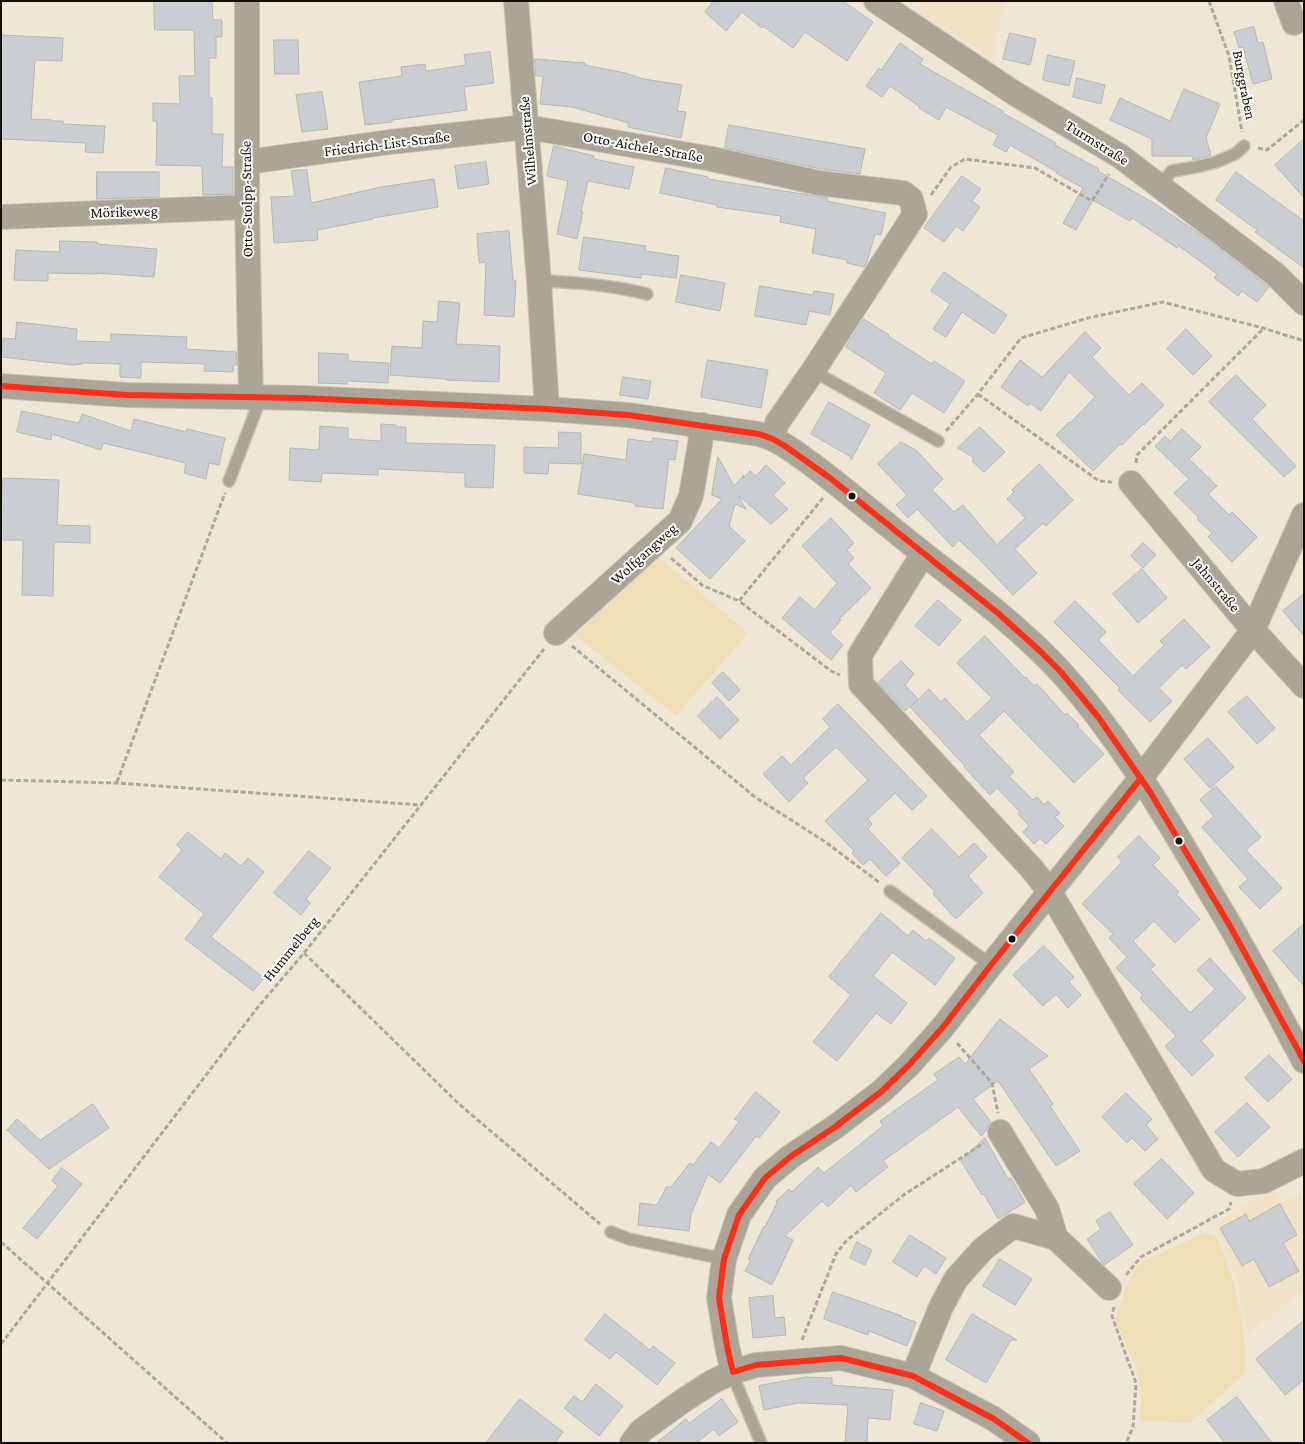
<!DOCTYPE html>
<meta charset="utf-8">
<style>
body{margin:0}
#map{position:relative;width:1305px;height:1444px;overflow:hidden;background:#efe7d5;font-family:"Crimson Pro",serif}
canvas{display:block}
.frame{position:absolute;inset:0;border:2px solid #130e04;pointer-events:none}
</style>
<div id="map">
<canvas width="1305" height="1444"></canvas>
<div class="frame"></div>
</div>
<script>
const context = document.querySelector('canvas').getContext('2d');
context.lineJoin = 'round';
function paint(path, color) { context.fillStyle = color; context.fill(path, 'evenodd'); }
function stroke(path, color, width, dash) { context.strokeStyle = color; context.lineWidth = width; context.lineCap = dash ? 'butt' : 'round'; context.setLineDash(dash || []); context.stroke(path); }
function write(font, color, halo, rows, align = 'center') {
  context.font = font + ' "Crimson Pro",serif'; context.lineWidth = 4; context.setLineDash([]); context.textBaseline = 'middle'; context.strokeStyle = halo; context.fillStyle = color; for (const [text, x, y, turn = 0] of rows) {
    context.save(); context.translate(x, y); context.rotate((+turn || 0) * Math.PI / 180); context.textAlign = isNaN(turn) ? turn : align; if (halo) context.strokeText(text, 0, 0); context.fillText(text, 0, 0); context.restore();
  }
}
paint(new Path2D(`
 M919,1H1005L992,58L919,14Z
 M1273,1189L1282,1202L1304,1192V1289L1247,1336L1236,1278L1227,1253L1214,1224Z`), '#f1e3c5');
paint(new Path2D(`
 M658,557L748,633L676,716L575,635Z
 M1204,1232L1216,1236C1235,1279 1247,1326 1245,1373L1190,1423L1139,1421L1142,1393L1135,1365L1115,1318L1131,1276L1142,1262L1189,1240Z`), '#f0deb6');
const building = new Path2D(`
 M154,1H212L213,20H222V37H216V58H209V98H212V134H223L222,167H233V194L203,195L202,166L156,165L157,121H153V103L180,104L179,76H195L194,30H155Z
 M714,1H843L873,22L847,61L805,32L793,48L763,26L762,28L742,12L726,31L705,12Z
 M1254,27L1258,43L1263,42L1272,79L1253,84L1243,47L1239,48L1234,32Z
 M1010,33L1036,39L1030,65L1003,59Z
 M1,35L63,38L62,61L35,60L31,119L52,120V121H63V124L105,126L103,153L85,152L86,143L1,139Z
 M274,40H298L299,74H275Z
 M900,43L923,59L920,64L1003,111V113L1056,143L1055,145L1099,169L1098,171L1152,202L1197,232L1269,287L1257,302L1242,291L1238,296L1214,278L1217,274L1179,246L1177,248L1132,218L1130,221L1093,200L1076,230L1063,223L1083,188L1056,173L1057,172L1010,145L1006,152L993,145L998,135L946,107L939,120L919,108L920,107L890,86L882,97L866,86L879,68L881,70Z
 M490,52L494,83L464,87L467,110L392,120V122L365,125L359,82L402,76L401,67L425,64L426,71L466,65L464,55Z
 M1048,55L1075,61L1069,86L1043,80Z
 M535,59L585,63V65L625,73L644,79L682,85L677,111L686,112L681,138L628,127L629,123L572,107L540,104L543,76H536Z
 M1077,78L1105,85L1101,104L1073,97Z
 M1184,89L1220,104L1206,138L1211,155L1193,160L1192,156H1152V139L1110,120L1120,98L1170,121Z
 M322,92L328,129L302,132L296,95Z
 M729,125L865,149L860,174L821,169L725,148Z
 M1304,139V198L1275,165Z
 M554,146L594,156V159L634,167L629,189L588,181L581,212H583L577,239L557,234L568,181L547,176Z
 M486,162L489,184L458,189L455,166Z
 M666,168L708,177V179L828,198L827,201L886,213L881,235L875,234L867,262L864,267L847,263V260L812,253L816,229L780,222L781,216L717,207V205L660,193Z
 M307,170L311,203L381,187L434,179L438,207L373,218V219L317,230L318,240L274,243L271,197L295,196L291,171Z
 M97,172H159V197L97,199Z
 M1236,172L1304,221V268L1255,232L1257,230L1216,200Z
 M962,176L981,189L972,201L980,207L963,231L956,226L944,242L924,228Z
 M509,231L513,280L516,281L514,317L484,315L486,262L479,263L477,234Z
 M584,237L646,246L645,251L679,256L676,278L642,274L641,278L579,270Z
 M60,241L97,242V244L157,249L154,277L97,273V274L48,273V281L14,280L16,250L59,252Z
 M944,272L1007,315L994,334L962,312L946,337L933,329L950,304L931,291Z
 M681,275L725,283L720,311L676,302Z
 M760,286L813,295L814,291L834,294L830,315L809,311L806,325L755,316Z
 M439,301L460,303L456,344L500,346L499,382L446,380V379L390,375L392,346L422,348L423,321L437,322Z
 M864,319L889,335L888,336L932,364L934,361L965,381L944,413L912,393L900,410L874,393L886,373L846,347Z
 M17,322L77,329L76,341L111,342V334L187,337L186,349L236,352L237,365H233V372L204,371L205,364L141,362V378L120,377V364L82,363V364L73,365L1,357L3,338L15,339Z
 M1186,329L1212,356L1193,375L1167,349Z
 M1085,332L1101,348L1092,357L1129,395L1142,383L1164,405L1144,425L1143,424L1122,445L1120,444L1093,471L1056,435L1069,422L1070,423L1095,397L1069,372L1041,411L1030,403L1028,406L1001,387L1020,360L1042,377Z
 M319,353L348,354V361L389,363L388,383L347,381V384L319,383Z
 M708,360L768,370L761,408L701,397Z
 M1236,375L1266,405L1252,419L1296,466L1284,477L1209,402Z
 M623,377L651,381L648,399L620,395Z
 M829,402L870,425L851,460V457L811,434Z
 M22,411L79,423L82,414L131,431L134,419L186,432L187,429L225,438L219,465L209,463L206,479L184,473L186,463L103,443L101,450L52,434L51,440L17,432Z
 M381,424L396,425V427H406V443L495,445L493,488L465,487V473L378,469V475L322,473L321,482L289,480L290,448L319,450L320,426L348,428V439L381,441Z
 M980,427L1005,452L984,472L972,461L974,458L958,448Z
 M1182,429L1201,447L1189,459L1217,486L1208,494L1229,515L1232,512L1257,537L1232,562L1208,537L1212,533L1197,519L1199,518L1174,493L1189,479L1155,446L1165,436L1170,441Z
 M559,432L581,433V464L549,463L548,474L524,473V447L558,448Z
 M653,438L678,441L675,460L669,459L663,509L635,506V503L578,494L584,454L626,460L628,439L652,442Z
 M901,442L916,450L943,479L932,490L954,512L963,505L997,545L1025,518L1007,499L1014,492L1012,490L1039,464L1073,500L1046,526L1043,523L1015,549L1037,573L1013,595L982,562L959,540L953,547L917,509L908,518L896,505L907,495L878,464Z
 M718,457L734,486L744,475L743,479L750,471L756,476L766,465L785,483L773,495L788,509L771,524L738,495L746,509L735,504L729,526L745,541L710,579L676,548L722,499L712,495Z
 M3,478L59,480L57,525L90,526V543L54,542L53,596L22,595L23,540H1Z
 M831,518L854,543L847,550L854,558L848,564L871,588L839,619L841,620L830,633L843,645L831,660L782,618L800,597L815,610L837,583L802,546Z
 M1143,543L1156,555L1143,568L1131,556Z
 M1142,569L1167,598L1138,623L1113,594Z
 M1304,594V636L1283,611Z
 M938,600L961,620L939,646L915,626Z
 M1075,601L1106,632L1098,640L1133,676L1164,645L1160,641L1184,619L1210,647L1186,669L1182,665L1159,688L1172,701L1150,722L1118,690L1120,688L1054,622Z
 M985,636L1025,678L1026,677L1034,686L1037,684L1065,715L1067,713L1079,725L1077,726L1104,754L1074,783L1004,711L979,735L1014,772L1009,776L1033,800L1037,797L1044,805L1048,801L1060,813L1055,817L1064,826L1046,844L1040,838L1034,844L1023,832L1029,826L1018,814L1020,812L997,788L990,795L964,767L965,766L910,707L929,689L941,702L945,698L967,722L992,698L957,663Z
 M901,661L914,674L905,685L918,699L905,711L878,683Z
 M723,672L740,690L729,701L712,683Z
 M1247,696L1275,728L1257,744L1228,712Z
 M717,697L739,720L720,739L698,716Z
 M838,704L927,796L912,810L895,793L868,819L872,824L868,829L900,863L886,876L870,859L863,865L852,853L854,851L825,821L868,780L836,747L803,778L808,783L789,802L763,774L782,756L791,765L830,727L823,719Z
 M1208,738L1234,767L1210,788L1184,759Z
 M1216,786L1261,837L1246,850L1282,888L1260,909L1239,887L1248,879L1202,827L1214,816L1200,800Z
 M932,829L959,857L974,843L987,857L968,876L983,893L956,919L933,894L935,892L902,858Z
 M188,832L221,859L225,853L241,866L248,858L264,872L211,937L264,978L253,991L185,939L204,914L159,877L182,850L177,845Z
 M1139,836L1160,858L1153,865L1179,892L1176,894L1200,919L1175,943L1154,921L1133,941L1155,965L1150,969L1190,1013L1215,989L1197,970L1210,958L1246,998L1201,1041L1214,1055L1192,1076L1165,1046L1176,1036L1140,998L1143,995L1116,968L1127,957L1109,938L1113,934L1082,904L1122,862L1118,857Z
 M309,851L331,868L306,899L310,903L301,915L274,893Z
 M881,913L908,936L913,930L926,941L929,938L955,958L935,985L892,952L873,976L907,1003L891,1024L876,1013L837,1061L813,1042L851,995L829,977Z
 M1304,924V986L1273,951Z
 M1044,946L1074,977L1069,982L1081,995L1068,1008L1056,994L1043,1006L1013,975Z
 M1000,1019L1048,1056L1029,1069L1053,1104L1050,1106L1080,1151L1056,1166L998,1081L973,1099L991,1122L988,1126L986,1131L981,1136L958,1107L883,1161L888,1167L856,1192L851,1185L828,1207L822,1201L785,1236L793,1240L772,1285L745,1271L751,1260L748,1259L764,1226L765,1227L777,1203L776,1201L789,1189L792,1192L818,1167L824,1173L883,1126L880,1121L938,1080L934,1074L959,1057L965,1064Z
 M1269,1055L1292,1079L1268,1102L1245,1078Z
 M756,1092L780,1112L759,1138L756,1136L720,1183L708,1174L691,1214L689,1231L638,1225L640,1203L657,1205L667,1186L670,1188L690,1163L693,1165L711,1142L719,1148L739,1122L735,1119Z
 M1126,1093L1152,1119L1146,1125L1158,1139L1145,1151L1132,1138L1127,1143L1102,1117Z
 M1247,1103L1270,1127L1238,1157L1215,1132Z
 M93,1104L109,1128L49,1169L7,1130L17,1119L40,1140Z
 M985,1138L1008,1179L1011,1178L1025,1202L998,1219L984,1194L982,1195L961,1161Z
 M1162,1159L1194,1193L1167,1219L1134,1184Z
 M62,1168L82,1184L37,1239L23,1228L58,1186L52,1181Z
 M1280,1204L1297,1235L1283,1243L1299,1271L1269,1287L1254,1259L1242,1266L1220,1228L1246,1214L1249,1221Z
 M1110,1212L1133,1245L1104,1265L1087,1239L1101,1229L1096,1221Z
 M910,1235L946,1258L936,1274L924,1266L917,1277L893,1262Z
 M857,1242L872,1250L865,1265L850,1258Z
 M1000,1259L1032,1279L1015,1305L983,1286Z
 M833,1292L902,1316L901,1317L916,1322L907,1346L869,1331L868,1335L824,1319Z
 M773,1296L775,1318L784,1317L786,1335L753,1338L749,1298Z
 M605,1314L650,1350L653,1346L675,1363L657,1385L616,1352L610,1359L585,1340Z
 M972,1314L1017,1340H1011L986,1383L946,1360Z
 M1304,1321V1380L1285,1395L1256,1359Z
 M806,1377L832,1378V1385L893,1390L890,1420L868,1418L867,1443H845L848,1405L798,1403L764,1410L759,1386Z
 M596,1384L623,1406L599,1436L564,1408L574,1396L582,1402Z
 M1237,1397L1272,1443H1225L1207,1420Z
 M520,1399L563,1432L555,1443H486Z
 M722,1399L738,1422L719,1436L714,1429L696,1443H656L686,1419L689,1423Z
 M921,1403L944,1411L937,1431L914,1424Z`);
paint(building, '#caced3');
stroke(building, '#b6b6b3', 1);
const service = new Path2D(`
 M1160,185L1172,171L1196,167L1216,162L1235,154L1244,146
 M539,281C576,282 611,285 647,294
 M813,371L938,441
 M229,481L261,397
 M890,891L991,965
 M611,1232L629,1239L724,1259
 M733,1372L736,1383L761,1443`);
const minor = new Path2D(`
 M247,1V207L251,398
 M516,1L539,281L547,409
 M876,1L1014,93L1120,156L1276,275L1304,303
 M1286,1L1294,23
 M247,162L390,142L527,127L712,159L819,183L903,193L911,199L915,214L813,371L777,423L772,437
 M1,217L247,207
 M1,386L127,395L301,398L547,409L628,415L759,434C778,439 793,451 810,463C837,483 863,505 889,526C947,574 1010,617 1061,672C1114,731 1156,800 1196,868C1211,894 1227,919 1241,945C1263,983 1283,1022 1304,1061
 M1131,483L1253,630L1304,686
 M923,554L860,655L861,684L1032,869L1050,892L1214,1170L1237,1184L1264,1181L1304,1161
 M556,633L680,521L691,496L700,444L702,425
 M1000,1132L1047,1209L1056,1238
 M733,1372L727,1346L719,1298L724,1259L739,1215L765,1178L790,1157L835,1127L882,1091L909,1065L943,1027L991,965L1141,778L1253,630L1304,515
 M913,1376L941,1307L956,1279L983,1249L1013,1226L1056,1238L1109,1288
 M632,1443L641,1431L684,1400L712,1382L733,1372L756,1365L841,1358L913,1376L994,1419L1028,1443`);
stroke(service, '#c9c3b6', 14);
stroke(minor, '#c9c3b6', 26);
stroke(new Path2D(`
 M1209,1L1229,56L1242,132
 M1258,148L1267,150L1304,120
 M931,195L951,167L965,159L1035,168L1092,201L1109,174
 M978,394L1099,481L1112,482
 M946,431L978,394L1021,338L1088,318L1163,302L1263,328L1304,341
 M1136,463L1137,455L1263,329
 M823,498L739,601L831,671L840,675
 M671,558L702,585L739,601
 M572,646L755,797L824,841L880,883
 M1,780L117,783L421,805
 M117,782L225,493
 M304,953L459,1104L600,1224
 M957,1043L992,1083L998,1113
 M1,1242L227,1443
 M1126,1275L1141,1257L1229,1209L1231,1202
 M1114,1307L1112,1316L1136,1383L1133,1427L1126,1443
 M802,1340L836,1254L846,1241L905,1194L984,1143
 M1,1344L258,1007L304,953L544,649`), '#aea79b', 3, [5, 2.5]);
stroke(service, '#aba598', 11);
stroke(minor, '#aba598', 24);
stroke(new Path2D(`
 M1,386L127,395L301,398L547,409L628,415L759,434L773,439L785,446L830,478L999,614L1041,652L1061,672L1099,718L1150,792L1230,926L1304,1061
 M1028,1443L994,1419L913,1376L841,1358L756,1365L733,1372L727,1346L719,1298L724,1259L739,1215L765,1178L790,1157L835,1127L882,1091L909,1065L943,1027L991,965L1141,778`), '#ff2e17', 6);
for (const [x, y, r, color] of [
 [852,496,4.5,"#130e04"],
 [1179,841,4.5,"#130e04"],
 [1012,939,4.5,"#130e04"]
]) { const dot = new Path2D(); dot.arc(x, y, r, 0, 2 * Math.PI); context.fillStyle = color; context.fill(dot); stroke(dot, '#fff', 2); }
write('15px', '#130e04', '#fff', [
 ["Burggraben",1244,85,79],
 ["Wilhelmstraße",528,141,-95],
 ["Turmstraße",1097,143,32],
 ["Friedrich-List-Straße",387,144,-7],
 ["Otto-Aichele-Straße",643,147,10],
 ["Otto-Stolpp-Straße",247,199,-91],
 ["Mörikeweg",124,212,-2],
 ["Wolfgangweg",644,554,-42],
 ["Jahnstraße",1216,585,50],
 ["Hummelberg",291,949,-51]
]);
</script>
